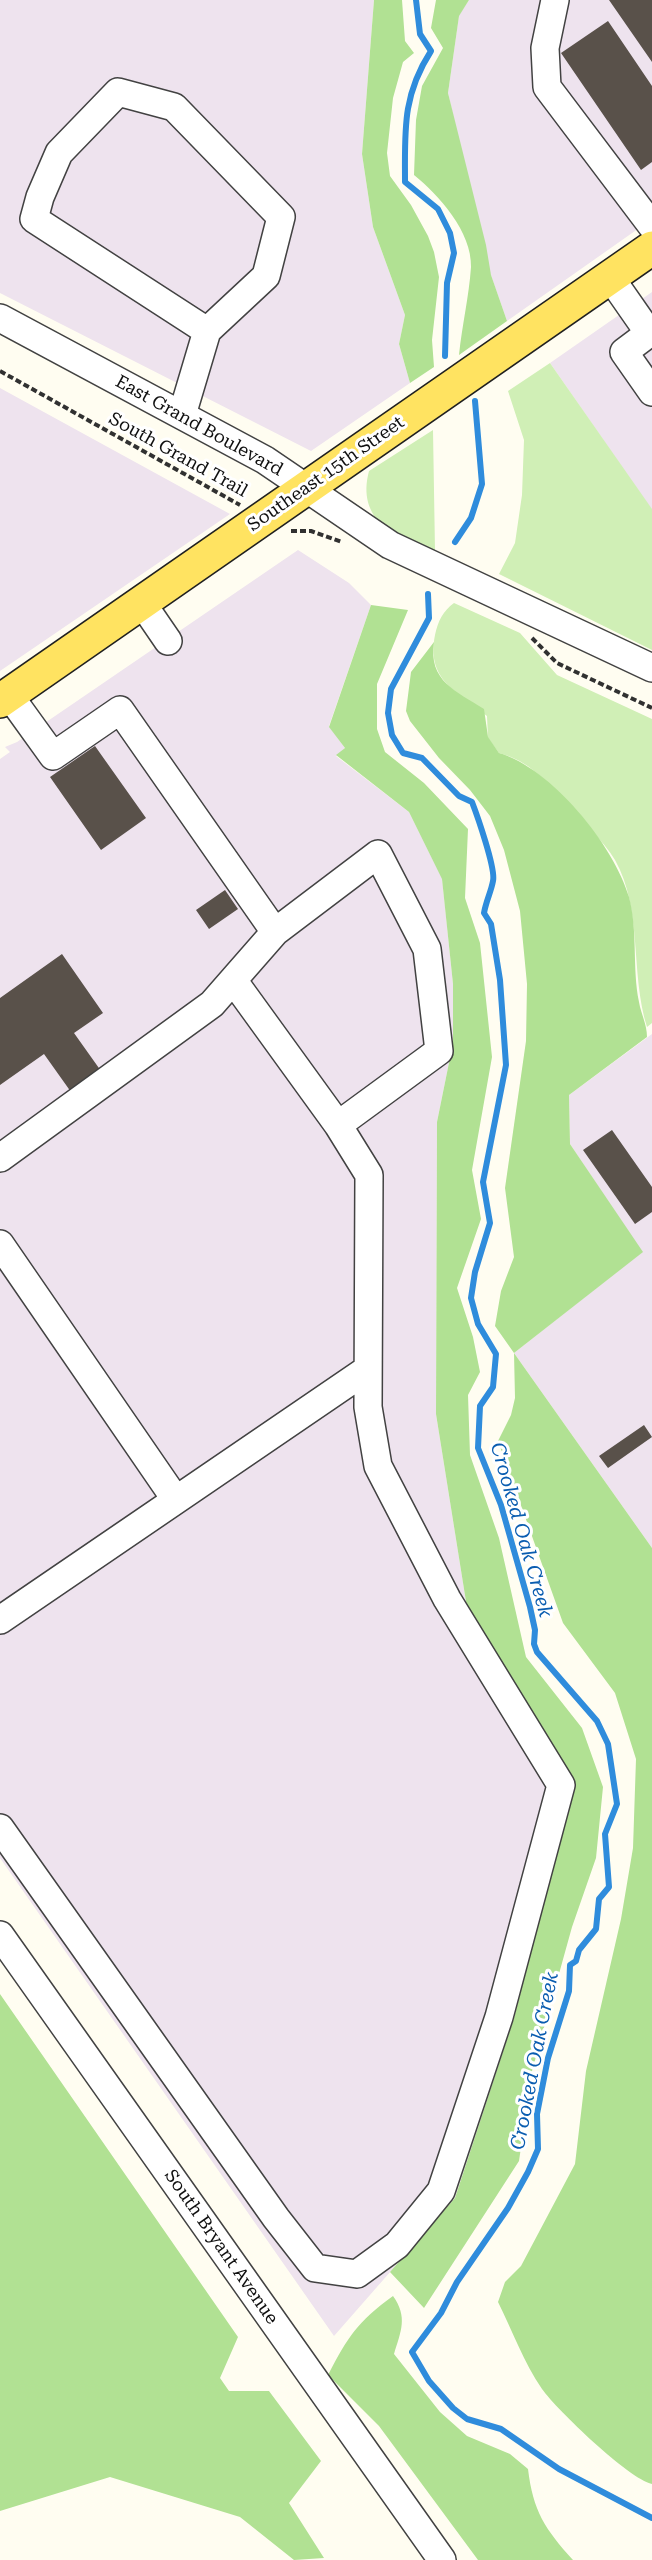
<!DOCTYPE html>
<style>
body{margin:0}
canvas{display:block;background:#fffdf1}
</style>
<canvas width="652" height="2560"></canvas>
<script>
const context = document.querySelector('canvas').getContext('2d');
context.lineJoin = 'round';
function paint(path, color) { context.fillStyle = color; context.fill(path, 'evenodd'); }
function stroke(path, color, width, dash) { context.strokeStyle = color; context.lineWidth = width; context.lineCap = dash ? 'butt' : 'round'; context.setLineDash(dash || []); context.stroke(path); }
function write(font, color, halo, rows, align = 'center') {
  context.font = font + ' "Roboto Serif",serif'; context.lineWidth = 6; context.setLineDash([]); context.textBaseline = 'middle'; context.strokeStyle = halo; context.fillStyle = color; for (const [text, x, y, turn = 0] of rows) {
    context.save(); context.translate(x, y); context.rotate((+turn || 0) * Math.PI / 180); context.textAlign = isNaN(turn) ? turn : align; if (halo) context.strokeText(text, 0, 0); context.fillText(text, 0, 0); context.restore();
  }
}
paint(new Path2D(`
 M0,0H374L362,154L373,227L405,315L399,344L410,383L311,451L0,293Z
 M469,0H652V219L507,321L488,267L448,93L459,15Z
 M652,292V510L550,363Z
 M0,388L230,514L0,671Z
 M298,550L349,583L371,605L329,726L345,748L336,756L409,812L442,878L453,984V1043L437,1122L436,1414L468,1614L574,1784L514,2018L455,2198L334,2336L0,1858V759L10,752L5,747L17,742Z
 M652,1034V1548L514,1353L642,1252L570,1144L569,1095Z`), '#eee3ee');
paint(new Path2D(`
 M550,363L652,509V650L499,574L515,543L522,495L524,440L508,391Z
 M433,430L435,551C394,540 356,519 369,471Z
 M454,603L520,633L557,675L652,719V1023L647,1027C630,973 643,910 615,860C603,840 582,822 567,804C547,781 529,761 499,753L488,738L487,716C456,692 426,679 435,635C438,621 443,611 454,603Z`), '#d0efb6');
paint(new Path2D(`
 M374,0H402L405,41L414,53L403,62L393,98L387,153L390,176L411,205L428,236L434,252L439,277L432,340L434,367L410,383L399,344L405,315L373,227L362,154Z
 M436,0H469L459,16L448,93L486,245L491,275L507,321L459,355C462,326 469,296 471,267C472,232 439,195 414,175L416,120L422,86L443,48L431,28Z
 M371,605L408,610L377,684V729L385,752L424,783L468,829L465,898L480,943L492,1057L472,1170L481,1219L457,1288L473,1337L480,1372L468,1395L470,1455L499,1538L526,1657L582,1728L603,1787L596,1858L572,1927L532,2071L519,2161L424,2308L390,2272L455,2198L514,2018L574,1784L468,1614L436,1414L437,1122L453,1043V984L442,879L409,812L336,755L345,748L329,727Z
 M434,642C428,681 456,691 484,709L488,737L499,753C551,768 614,845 629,897C638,931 632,968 639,1002C641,1014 647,1024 647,1037L569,1095L570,1144L643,1252L514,1353L652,1548V2484C629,2479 557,2410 542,2389C524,2363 512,2330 498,2302L505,2282L521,2266L575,2164L586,2071L621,1919L633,1848L636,1759L615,1693L563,1623L498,1441L511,1415L515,1398L514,1353L495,1326L501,1291L514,1257L505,1188L526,1041L527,984L520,911L504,850L490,816L470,790L439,758L410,721L406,711L411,672Z
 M0,1994L238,2337L220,2378L229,2391H269L321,2461L289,2503L324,2558L294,2560L240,2517L110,2477L0,2511Z
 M393,2296C408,2317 401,2331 394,2354L440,2412L467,2436L510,2454L528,2469C533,2511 545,2529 573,2560H478L379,2426L328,2375C348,2337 357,2322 393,2296Z`), '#b1e193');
stroke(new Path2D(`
 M416,0L420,34L431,51C402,96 405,131 405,182L438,209L450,233L454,253L447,283L445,356
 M455,542L471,518L482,484L475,401
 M428,594L429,618L391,689L388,713L392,735L403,753L422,758L459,796L472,802C477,815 496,869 493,881C491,892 486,901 484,913L491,924L500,980L506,1065L483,1182L490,1223L475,1272L471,1298L478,1324L496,1354L493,1387L480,1406L478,1448L501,1505L530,1607L535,1630L534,1644L537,1652L597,1721L608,1744L617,1804L605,1834L609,1887L599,1899L596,1929L579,1950L576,1961L570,1965L569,1991L548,2058L537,2114L538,2149L528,2172L508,2208L457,2282L441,2313L412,2352L429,2381L453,2408L467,2419L501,2429L559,2469L652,2518`), '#2f8cdc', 6);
paint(new Path2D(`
 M609,0H652V62Z
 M608,21L652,86V162L641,170L561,53Z
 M95,746L146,818L101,850L50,777Z
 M225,890L238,909L209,929L196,910Z
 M62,954L103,1013L74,1033L101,1071L71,1092L44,1054L0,1085V998Z
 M612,1130L652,1187V1212L635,1224L583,1150Z
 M644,1425L652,1437L608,1468L599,1456Z`), '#59514a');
const minor = new Path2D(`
 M555,0L545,48L547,87L652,226
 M610,277L649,333
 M0,318L265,460L390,545L652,668
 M652,331L624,352L652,392
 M182,415L207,331L34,219L40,197L59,153L118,92L174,107L281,217L266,276L207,331
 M142,603L168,641
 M233,980L338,1125
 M0,1158L212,1004L275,932L120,710L53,756L9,695
 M0,1244L176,1500
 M0,1620L368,1369
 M0,1828L276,2218L315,2268L357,2274L397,2245L441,2191L499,2017L561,1785L447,1599L378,1466L368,1407L369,1175L338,1125L439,1051L427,949L378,854L275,932
 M0,1935L442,2560`);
const major = new Path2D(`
 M0,701L652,248`);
stroke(minor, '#424242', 30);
stroke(major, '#202020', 36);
stroke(new Path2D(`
 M0,371L240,505
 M291,531H311L342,542
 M532,638L557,663L652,708`), '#313131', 4, [6, 3]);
stroke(minor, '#fff', 27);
stroke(major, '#ffe361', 33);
write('18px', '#0f0f0f', '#fff', [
 ["East Grand Boulevard",199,426,29],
 ["South Grand Trail",178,455,29],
 ["Southeast 15th Street",326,474,-35],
 ["South Bryant Avenue",221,2247,55]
]);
write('italic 20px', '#0a5db0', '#fff', [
 ["Crooked Oak Creek",521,1530,74],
 ["Crooked Oak Creek",535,2061,-79]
]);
</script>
